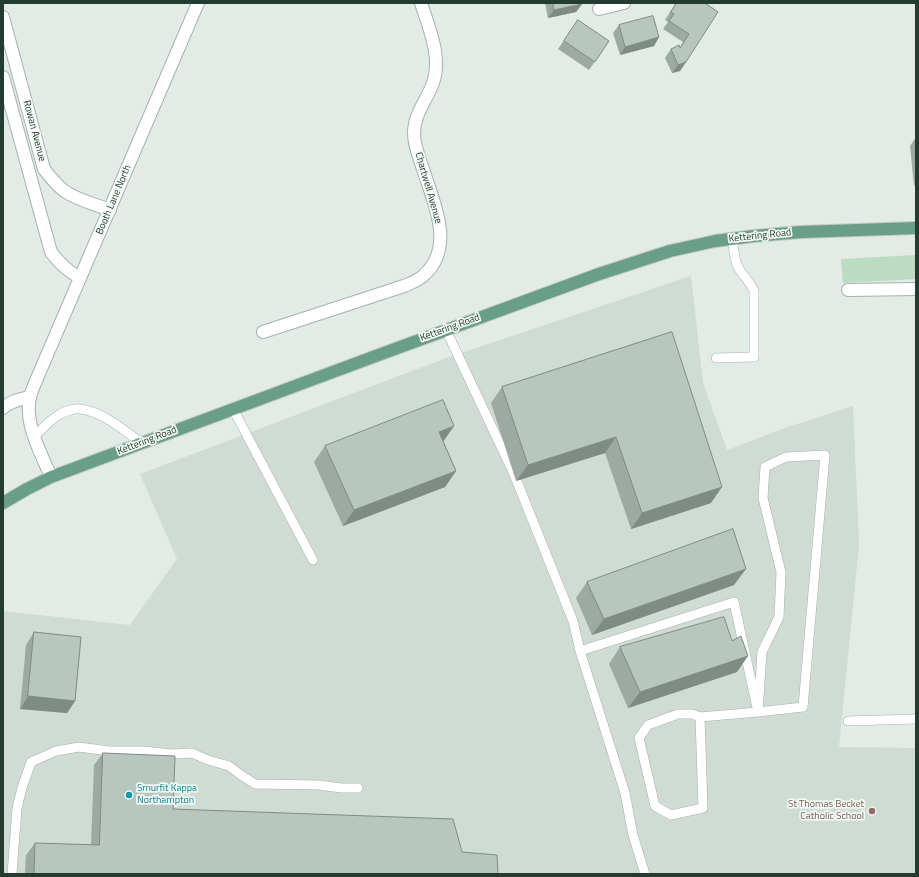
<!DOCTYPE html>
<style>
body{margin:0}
#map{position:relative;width:919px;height:877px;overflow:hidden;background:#e2ebe6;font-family:"Titillium Web",sans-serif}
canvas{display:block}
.frame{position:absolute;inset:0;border:4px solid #233b31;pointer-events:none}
</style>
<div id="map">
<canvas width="919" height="877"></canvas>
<div class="frame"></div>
</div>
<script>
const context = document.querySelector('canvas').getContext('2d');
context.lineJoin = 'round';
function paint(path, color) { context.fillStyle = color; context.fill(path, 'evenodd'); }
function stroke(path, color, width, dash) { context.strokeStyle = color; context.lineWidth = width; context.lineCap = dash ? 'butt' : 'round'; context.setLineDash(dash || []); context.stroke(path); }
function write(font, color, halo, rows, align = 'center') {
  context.font = font + ' "Titillium Web",sans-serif'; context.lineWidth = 3.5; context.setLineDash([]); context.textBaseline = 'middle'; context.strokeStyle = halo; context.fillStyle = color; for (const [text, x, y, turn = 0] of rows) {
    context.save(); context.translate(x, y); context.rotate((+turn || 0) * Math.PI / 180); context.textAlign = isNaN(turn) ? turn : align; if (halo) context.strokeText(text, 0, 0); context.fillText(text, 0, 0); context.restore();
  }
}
paint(new Path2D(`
 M691,276L703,383L727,450L782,429L853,406L859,544L839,747L916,748V874H3V611L130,625L177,559L140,474L449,357Z`), '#d0dbd4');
paint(new Path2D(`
 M916,255V279L843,283L841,259Z`), '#bcdbc0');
const service = new Path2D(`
 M446,330L514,474L573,621L580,651L625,793L633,835L645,874
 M716,358L754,357V291C750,282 743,276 738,267C734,259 734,248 732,239
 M233,409L313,560
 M34,437C41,430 49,421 57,416C63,412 73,408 80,409C104,412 123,430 142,443
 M825,455L803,707L758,712L762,652L779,617L781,572L763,498L765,467L786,457Z
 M580,651L734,602L758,712L700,717L703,808L671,815L655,806L639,738L648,725L678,714H692L700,717
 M848,721L915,719L916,718
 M12,874L17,808L22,788L31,762L56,751L79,747L109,751H143L172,754L192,753L208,760L229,766L241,775L255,784L319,785L341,788H358`);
const minor = new Path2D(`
 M599,9L624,3
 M3,17L44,169C50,177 56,184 63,190C76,200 95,204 110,210
 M3,77L51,252C61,265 67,270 80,278
 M848,290L916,289
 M263,332L404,286C411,283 420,280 425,274C456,245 432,199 422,166C418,155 414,144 414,133C414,114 427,100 433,83C442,57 429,28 421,3
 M3,408C10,401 21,399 30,397`);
const tertiary = new Path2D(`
 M51,477C41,453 24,424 30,397C32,390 35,383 38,376L198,3`);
const primary = new Path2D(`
 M3,503L27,489L51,477L373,357L599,274L670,251L715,241L754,236L801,232L916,228`);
stroke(service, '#a5b3ac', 10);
stroke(minor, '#a5b3ac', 14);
stroke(tertiary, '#a5b3ac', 14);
stroke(primary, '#c1c8c5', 14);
stroke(service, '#fff', 9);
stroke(minor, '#fff', 12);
stroke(tertiary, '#fff', 12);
stroke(primary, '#699e89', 12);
paint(new Path2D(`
 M545,3H582V4L576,12L548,18Z
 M676,3H705L686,62L680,71L672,73L665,58L671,49L680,48L683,42L663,29L668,22L665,20Z
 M578,20L609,41L589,70L558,49Z
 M619,25L659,37L654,46L620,55L613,33Z
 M916,137V185L914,186L910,146Z
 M672,332L711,503L631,529L605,453L516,481L491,403L502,387Z
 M443,441L456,471L445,487L343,526L314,462L325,446Z
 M587,582L734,585L592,635L576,598Z
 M34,632L75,701L67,713L20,709L26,645Z
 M620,647L737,672L628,708L609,664Z
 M103,753L173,809L462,852L498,874H25L26,855L35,843L91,845L94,765Z`), '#9daaa3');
paint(new Path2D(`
 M582,4L576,12L548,18L554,10Z
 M659,37L654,46L620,55L625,47Z
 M686,62L680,71L672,73L678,65Z
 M454,426L443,442L439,432Z
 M616,437L605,453L516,481L528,465Z
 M456,471L445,487L343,526L354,510Z
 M722,487L711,503L631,529L642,513Z
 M746,569L734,585L592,635L604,619Z
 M748,656L737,672L628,708L640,692Z
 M28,696L75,701L67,713L20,709Z`), '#808b85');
const building = new Path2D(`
 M553,3H582V4L554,10Z
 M677,3H705L718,12L686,62L678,65L671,49L679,45L680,48L689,34L669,21L674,14L671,12Z
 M653,16L659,37L625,47L619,25Z
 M578,20L609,41L595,62L564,41Z
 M672,332L722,487L642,513L616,437L528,465L502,387Z
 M443,400L454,426L439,432L456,471L354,510L325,446Z
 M733,529L746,569L604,619L587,582Z
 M724,617L732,641L741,636L748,656L640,692L620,647Z
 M34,632L81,637L75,701L28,696Z
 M103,753L175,756L173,809L453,819L462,852L497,855L498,874H34L35,843L99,845Z`);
paint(building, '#b7c6be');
stroke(building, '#808b85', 1);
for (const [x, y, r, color] of [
 [129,795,4,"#0f9aa8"],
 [872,811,4,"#8d6e63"]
]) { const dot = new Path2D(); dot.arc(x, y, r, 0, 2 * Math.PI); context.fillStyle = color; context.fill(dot); stroke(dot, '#f2f8f4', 1.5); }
write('10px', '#233b31', '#f2f8f4', [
 ["Rowan Avenue",34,131,75],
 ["Chartwell Avenue",428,188,74],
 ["Booth Lane North",114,200,-67],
 ["Kettering Road",760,236,-6],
 ["Kettering Road",450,328,-20],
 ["Kettering Road",147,441,-21]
]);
write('10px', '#0d838f', '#f2f8f4', [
 ["Smurfit Kappa",137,789],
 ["Northampton",137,801]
], 'left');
write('10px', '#785e54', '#f2f8f4', [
 ["St Thomas Becket",864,805],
 ["Catholic School",864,817]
], 'right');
</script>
